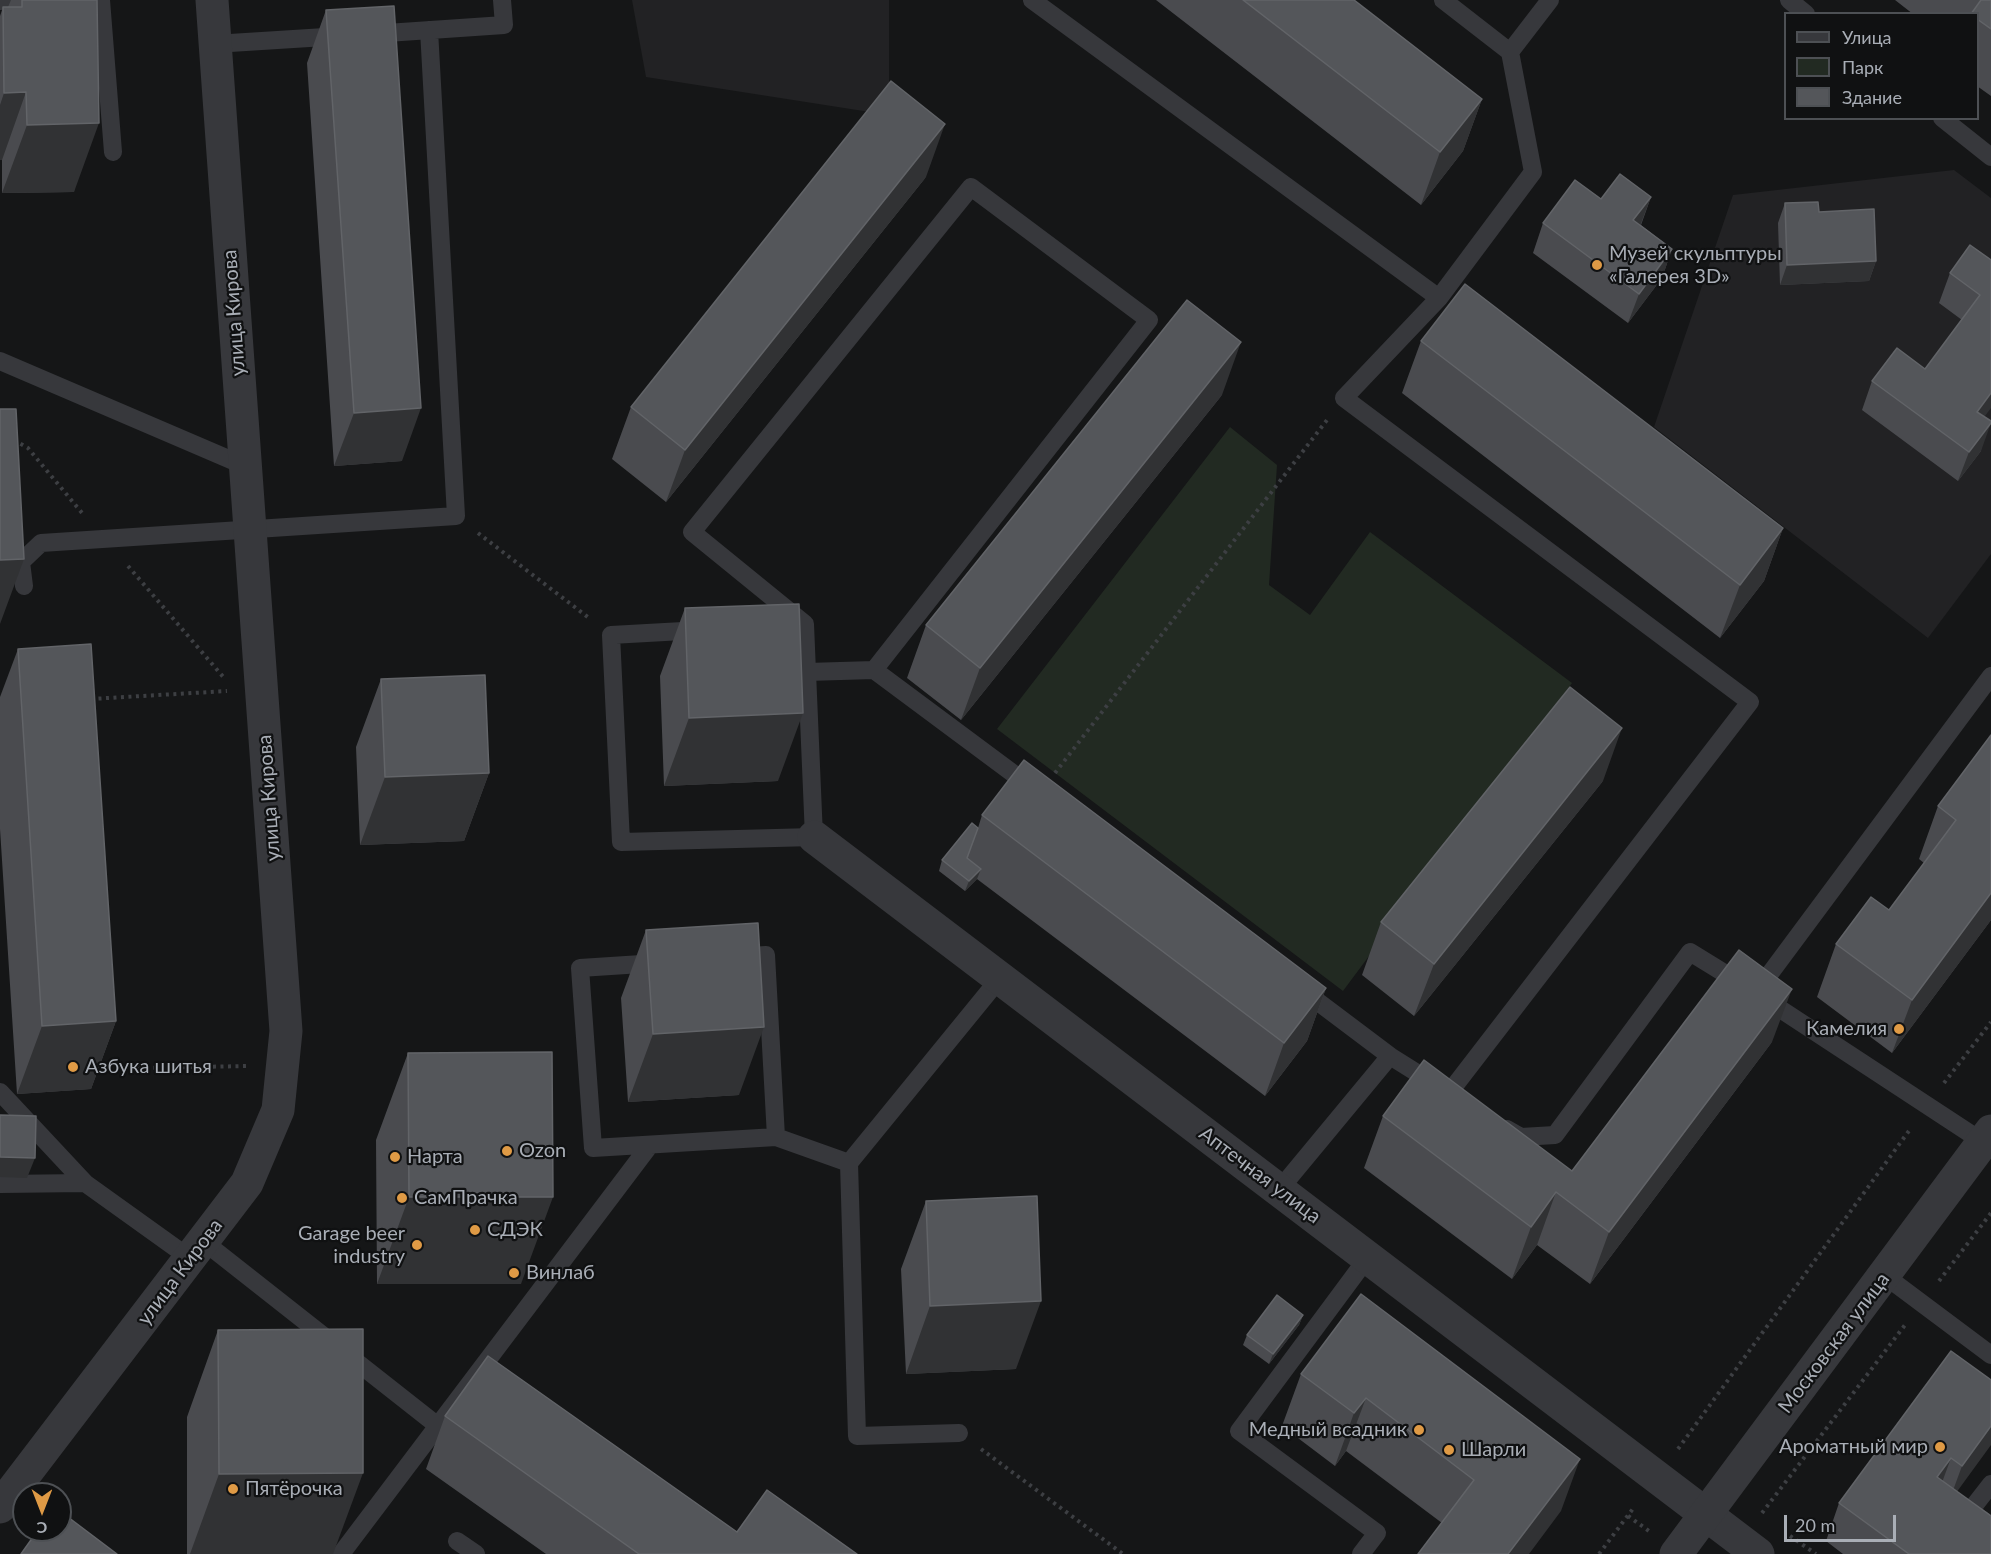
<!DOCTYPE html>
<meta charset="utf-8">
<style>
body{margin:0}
#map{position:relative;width:1991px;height:1554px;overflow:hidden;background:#151617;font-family:Lato,sans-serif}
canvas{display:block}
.legend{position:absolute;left:1784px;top:12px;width:195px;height:108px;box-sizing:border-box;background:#101112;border:2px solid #4d5054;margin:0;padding:8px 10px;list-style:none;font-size:18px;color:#a9aeb6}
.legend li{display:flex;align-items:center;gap:12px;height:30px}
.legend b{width:30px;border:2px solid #4d5054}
.north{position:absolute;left:12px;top:1482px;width:60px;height:60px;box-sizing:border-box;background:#101112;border:2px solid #4d5054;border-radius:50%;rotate:180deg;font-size:16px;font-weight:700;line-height:24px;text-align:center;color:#a9aeb6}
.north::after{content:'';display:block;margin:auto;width:21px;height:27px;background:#df9a45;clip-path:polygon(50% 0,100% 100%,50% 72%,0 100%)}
.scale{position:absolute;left:1784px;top:1515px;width:112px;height:27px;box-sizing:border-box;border:3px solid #a9aeb6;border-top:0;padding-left:8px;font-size:18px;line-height:21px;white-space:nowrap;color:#a9aeb6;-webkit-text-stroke:4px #101112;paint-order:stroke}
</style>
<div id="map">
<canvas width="1991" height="1554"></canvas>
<ul class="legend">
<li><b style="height:8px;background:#37383c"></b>Улица</li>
<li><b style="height:16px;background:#222a22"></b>Парк</li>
<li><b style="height:16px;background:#54565a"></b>Здание</li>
</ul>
<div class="north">С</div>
<div class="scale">20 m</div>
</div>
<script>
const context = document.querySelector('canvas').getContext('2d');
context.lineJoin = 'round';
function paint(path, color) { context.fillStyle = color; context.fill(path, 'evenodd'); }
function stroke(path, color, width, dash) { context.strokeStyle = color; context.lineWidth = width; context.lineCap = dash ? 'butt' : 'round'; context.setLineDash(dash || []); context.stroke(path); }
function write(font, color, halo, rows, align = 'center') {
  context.font = font + ' Lato,sans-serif'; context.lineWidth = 4.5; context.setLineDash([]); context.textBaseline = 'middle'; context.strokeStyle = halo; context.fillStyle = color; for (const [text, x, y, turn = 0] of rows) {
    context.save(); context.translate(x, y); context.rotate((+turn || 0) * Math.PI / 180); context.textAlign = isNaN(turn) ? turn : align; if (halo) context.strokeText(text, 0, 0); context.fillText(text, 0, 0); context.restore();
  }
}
paint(new Path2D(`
 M632,0H889V115L646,77Z
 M1954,170L1991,198V554L1928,638L1654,427L1733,195Z`), '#222224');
paint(new Path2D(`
 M1230,427L1277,465L1269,585L1310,615L1370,532L1572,683L1343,991L997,729Z`), '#222a22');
stroke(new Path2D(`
 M14,440L28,448L82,513
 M478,533L589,618
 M128,566L225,679
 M91,699L227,691
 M1055,773L1327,420
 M93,1069L248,1066
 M1944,1083L1991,1022
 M1939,1281L1991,1213
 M981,1449L1123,1554
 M1678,1449L1911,1128
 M1762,1513L1905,1325
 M1628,1516L1649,1531
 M1790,1536L1816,1554
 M1599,1554L1635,1506`), '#3d3f43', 4, [3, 4.5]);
stroke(new Path2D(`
 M101,0L113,152
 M1032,0L1439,298
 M1443,0L1510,52
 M1789,0L1806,14
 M0,1L8,0
 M372,34L504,25L502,0
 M214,44L341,36
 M1942,118L1991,157
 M0,361L245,466
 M24,586L21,562L41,543L456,516L429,30
 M701,630L611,635L621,842L814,837L807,672
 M874,670L1149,320L971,187L692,532L805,624L807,672L874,670L1034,789
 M736,957L766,955L776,1137
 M657,963L580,968L593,1148L776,1137L849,1163L1000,978
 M1301,989L1390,1056
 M1757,991L1991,676
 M1765,999L1983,1142
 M0,1092L85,1183
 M1507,1129L1521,1137L1555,1135L1690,952L1742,984
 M849,1163L857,1436L959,1433
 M0,1184L85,1183L191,1259
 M1279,1190L1390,1056L1449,1093L1750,702L1344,398L1439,298L1533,172L1510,52L1550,0
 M203,1241L438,1426
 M1884,1275L1991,1355
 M1991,1484L1970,1511L1991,1526
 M457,1541L476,1554
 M341,1554L650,1145
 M1361,1554L1377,1533L1239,1431L1368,1257`), '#37383c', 18);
stroke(new Path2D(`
 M814,837L1758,1554
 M0,1507L247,1183L278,1110L286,1031L212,0`), '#37383c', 33);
stroke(new Path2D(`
 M1676,1554L1991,1131`), '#37383c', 33);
paint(new Path2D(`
 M11,0H97L74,192L2,193V160H0V16L3,7H8Z
 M1156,0H1354L1482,99L1463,151L1421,205Z
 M1895,0H1991V96L1977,86V14H1913Z
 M326,10L402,461L334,466L307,63Z
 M926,177L666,502L612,459L631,407Z
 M1651,197L1641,225L1672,249L1662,278L1628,323L1533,253L1543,223L1601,199Z
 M1785,203L1819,212L1876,261L1869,281L1780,285L1778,223Z
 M1991,260L1984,417L1981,451L1958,481L1862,410L1872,381L1925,369L1962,320L1939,303L1950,273Z
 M1421,341L1783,528L1764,581L1720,638L1402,393Z
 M1222,395L961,720L907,678L926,625Z
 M685,608L778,781L664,786L660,676Z
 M18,649L116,1021L91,1089L17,1094L0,829V697Z
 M381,679L489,773L464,841L360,845L356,747Z
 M1991,735V920L1892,1053L1817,997L1836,944L1889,910L1924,863L1919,859L1938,806Z
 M1603,781L1414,1016L1362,975L1381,922Z
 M982,815L1326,988L1307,1041L1265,1096L977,879L965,891L939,871L942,860L978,828Z
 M646,930L739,1095L628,1102L621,998Z
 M1772,1042L1590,1284L1537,1245L1512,1279L1364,1168L1383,1116L1572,1171Z
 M408,1053L521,1284H377L376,1140Z
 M926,1201L1016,1369L906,1374L901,1269Z
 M1361,1294L1561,1511L1442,1523L1346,1451L1335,1466L1282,1426L1301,1374Z
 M1303,1315L1299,1325L1269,1364L1243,1345L1247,1335Z
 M218,1330L333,1554H187V1417Z
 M1991,1380L1957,1492L1991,1554H1843L1826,1541L1839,1503Z
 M445,1416L737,1532L857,1554H546L426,1469Z`), '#4a4b4f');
paint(new Path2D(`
 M26,92L2,160H0V105L4,93Z
 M1482,99L1463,151L1421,205L1440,152Z
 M99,123L74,192L2,193L27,125Z
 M945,124L926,177L666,502L685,450Z
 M1651,197L1640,226L1633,220Z
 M1672,249L1662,278L1628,323L1639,294Z
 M1876,261L1869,281L1780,285L1787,265Z
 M1241,342L1222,395L961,720L980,668Z
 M1991,393V408L1966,441L1977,412Z
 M421,408L402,461L334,466L354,413Z
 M1991,423L1981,451L1958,481L1969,452Z
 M1783,528L1764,581L1720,638L1740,585Z
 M24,559L0,624V560Z
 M803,713L778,781L664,786L689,718Z
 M1622,728L1603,781L1414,1016L1434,964Z
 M489,773L464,841L360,845L385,777Z
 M981,869L977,879L965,891L969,881Z
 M1991,893V920L1892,1053L1912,1000Z
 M1326,988L1307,1041L1265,1096L1284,1043Z
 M1792,989L1772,1042L1590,1284L1609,1232Z
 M116,1021L91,1089L17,1094L42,1026Z
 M764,1027L739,1095L628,1102L653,1034Z
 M0,1157L35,1158L27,1178L0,1177Z
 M1556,1192L1537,1245L1512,1279L1531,1227Z
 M409,1197H553L521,1284H377Z
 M1041,1301L1016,1369L906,1374L930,1306Z
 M1303,1315L1299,1325L1269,1364L1273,1354Z
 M1366,1398L1346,1451L1335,1466L1354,1413Z
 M1991,1426V1445L1948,1504L1962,1466Z
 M1951,1458L1937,1496V1477Z
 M1580,1459L1561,1511L1529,1554H1508Z
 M363,1473L333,1554H190L219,1474Z`), '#313234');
const building = new Path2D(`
 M22,0H97L99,123L27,125L26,92L4,93L3,7H22Z
 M1243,0H1354L1482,99L1440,152Z
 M1981,0H1991V29L1977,19V14H1971Z
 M394,6L421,408L354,413L326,10Z
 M891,81L945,124L685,450L631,407Z
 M1620,174L1651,197L1633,220L1672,249L1639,294L1543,223L1575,180L1601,199Z
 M1818,202L1819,212L1874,209L1876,261L1787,265L1785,203Z
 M1970,245L1991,260V393L1977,412L1991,421V423L1969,452L1872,381L1897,348L1925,369L1980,295L1950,273Z
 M1465,284L1783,528L1740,585L1421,341Z
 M1187,300L1241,342L980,668L926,625Z
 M0,409H16L24,559L0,560Z
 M799,604L803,713L689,718L685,608Z
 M91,644L116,1021L42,1026L18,649Z
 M485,675L489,773L385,777L381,679Z
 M1570,687L1622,728L1434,964L1381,922Z
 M1991,735V893L1912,1000L1836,944L1871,897L1889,910L1956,820L1938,806Z
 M1024,760L1326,988L1284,1043L982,815Z
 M972,823L978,828L967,858L981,869L969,881L942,860Z
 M758,923L764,1027L653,1034L646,930Z
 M1739,950L1792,989L1609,1232L1556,1192L1531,1227L1383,1116L1424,1060L1572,1171Z
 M552,1052L553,1197H409L408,1053Z
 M0,1115L36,1116L35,1158L0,1157Z
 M1037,1196L1041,1301L930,1306L926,1201Z
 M1361,1294L1580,1459L1508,1554H1418L1474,1480L1366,1398L1354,1413L1301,1374Z
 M1277,1295L1303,1315L1273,1354L1247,1335Z
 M363,1329V1473L219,1474L218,1330Z
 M1951,1351L1991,1380V1426L1962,1466L1951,1458L1937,1477L1991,1516V1554H1909L1839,1503Z
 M488,1356L737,1532L767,1490L857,1554H639L445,1416Z
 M60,1511L117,1554H21L38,1530H60Z`);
paint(building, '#54565a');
stroke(building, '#626468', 1.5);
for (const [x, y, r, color] of [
 [1597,265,6,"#df9a45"],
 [1899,1029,6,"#df9a45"],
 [73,1067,6,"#df9a45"],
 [507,1151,6,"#df9a45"],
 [395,1157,6,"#df9a45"],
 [402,1198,6,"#df9a45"],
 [475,1230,6,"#df9a45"],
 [417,1245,6,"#df9a45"],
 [514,1273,6,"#df9a45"],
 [1419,1430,6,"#df9a45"],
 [1940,1447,6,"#df9a45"],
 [1449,1450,6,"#df9a45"],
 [233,1489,6,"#df9a45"]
]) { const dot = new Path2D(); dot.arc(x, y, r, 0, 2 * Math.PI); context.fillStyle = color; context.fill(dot); stroke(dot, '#101112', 2); }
write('20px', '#a9aeb6', '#101112', [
 ["Музей скульптуры",1609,254],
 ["«Галерея 3D»",1609,277],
 ["Камелия",1887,1029,"right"],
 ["Азбука шитья",85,1067],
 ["Ozon",519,1151],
 ["Нарта",407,1157],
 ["СамПрачка",414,1198],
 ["СДЭК",487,1230],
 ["Garage beer",405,1234,"right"],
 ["industry",405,1257,"right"],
 ["Винлаб",526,1273],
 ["Медный всадник",1407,1430,"right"],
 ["Ароматный мир",1928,1447,"right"],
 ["Шарли",1461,1450],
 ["Пятёрочка",245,1489]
], 'left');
write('20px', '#a9aeb6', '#101112', [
 ["улица Кирова",234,313,-94],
 ["улица Кирова",269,798,-94],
 ["Аптечная улица",1260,1175,37],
 ["улица Кирова",180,1272,-53],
 ["Московская улица",1834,1343,-53]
]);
</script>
